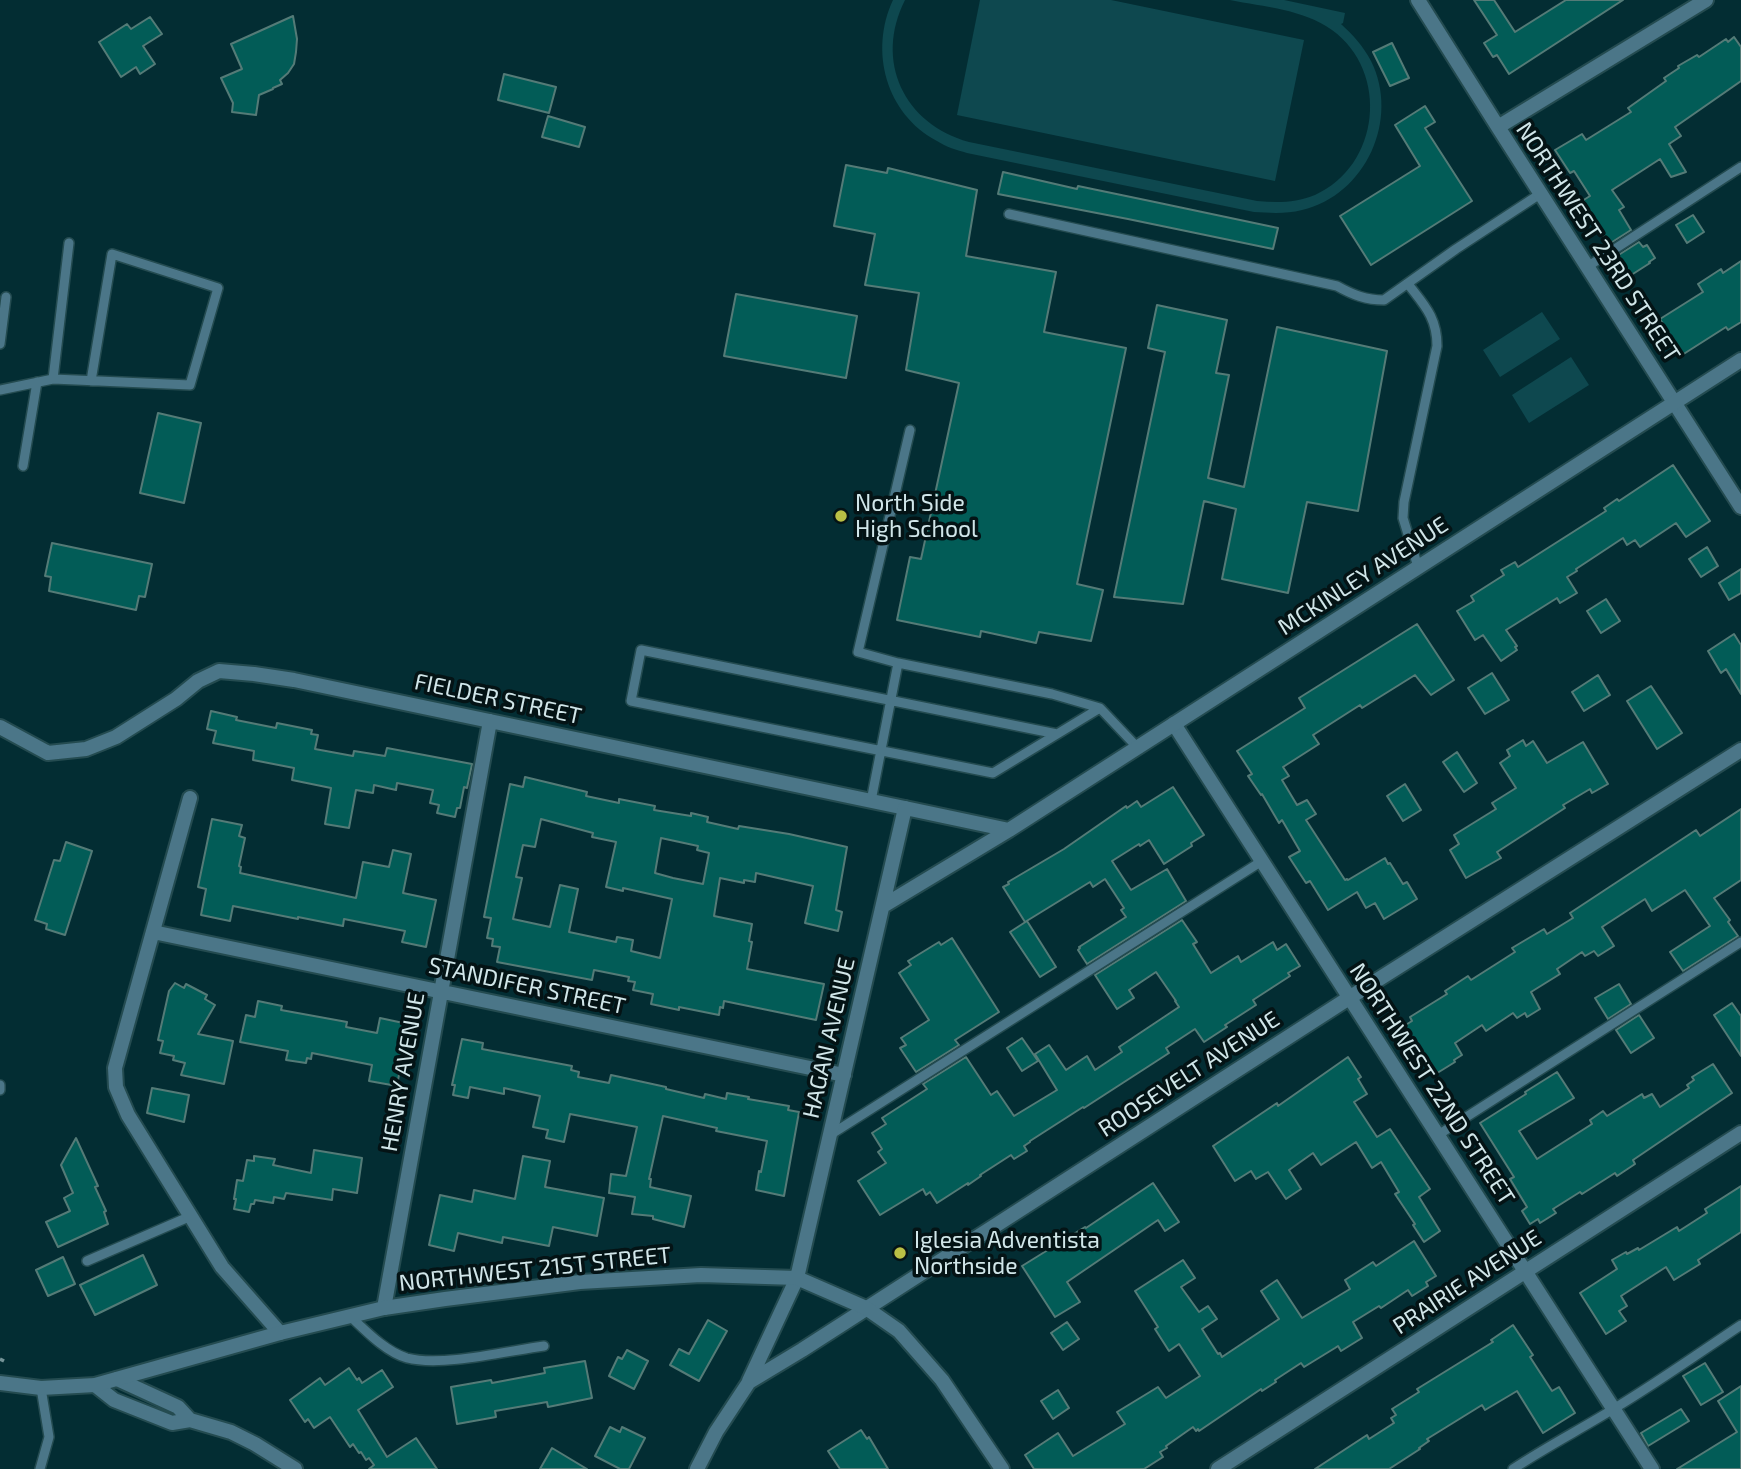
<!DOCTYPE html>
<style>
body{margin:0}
canvas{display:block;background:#032d33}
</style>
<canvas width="1741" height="1469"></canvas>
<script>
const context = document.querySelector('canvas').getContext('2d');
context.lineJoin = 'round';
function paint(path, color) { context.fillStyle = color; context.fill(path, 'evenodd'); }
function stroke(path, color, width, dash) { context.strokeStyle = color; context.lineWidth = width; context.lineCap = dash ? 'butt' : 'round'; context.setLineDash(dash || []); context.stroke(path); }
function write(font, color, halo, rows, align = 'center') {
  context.font = font + ' "Exo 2",sans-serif'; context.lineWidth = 7; context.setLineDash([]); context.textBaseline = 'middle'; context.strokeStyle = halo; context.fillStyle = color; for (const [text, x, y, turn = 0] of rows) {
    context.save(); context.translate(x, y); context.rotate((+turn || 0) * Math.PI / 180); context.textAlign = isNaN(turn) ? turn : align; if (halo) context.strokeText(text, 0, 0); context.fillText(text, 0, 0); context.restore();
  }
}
paint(new Path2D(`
 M893,0H905C874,61 904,124 969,142L1257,201C1277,203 1296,203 1315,195C1380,166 1390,72 1332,30C1303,9 1264,7 1230,0H1284L1345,13L1343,23L1341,24C1353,35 1363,46 1371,61C1400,119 1366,195 1302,210C1286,214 1271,213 1254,212L967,153C957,150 946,147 937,141C886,114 869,51 893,0Z
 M980,0H1111L1304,40L1275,181L957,115Z
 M1542,312L1560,339L1500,377L1483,350Z
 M1571,357L1589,385L1529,423L1512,395Z`), '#0e484f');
const building = new Path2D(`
 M1474,0H1494L1515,32L1566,0H1623L1509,74L1497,55L1493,57L1484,43L1497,35Z
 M293,16L297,39L296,52L294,64L288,73L280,80L282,84L273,88V89L259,95L256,115L232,112L233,103L221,78L242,69L231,44Z
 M150,17L162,34L143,46L155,64L140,74L136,67L121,77L99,42L127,24L131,29Z
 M1734,37L1741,47V81L1675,127L1681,136L1669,144L1686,172L1671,177L1660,159L1612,190L1624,207L1619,210L1631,230L1609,244L1582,203V201L1590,196L1574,171L1570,173L1555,150L1582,134L1586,140L1631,112L1628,108L1666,81L1664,78L1679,68L1678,66L1697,55L1699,57L1726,39L1728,42Z
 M1392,43L1409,78L1390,86L1373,52Z
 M504,74L556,87L549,113L498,100Z
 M1425,106L1435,122L1425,128L1472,201L1371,265L1340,216L1420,166L1395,125Z
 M548,116L585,127L579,147L542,137Z
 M846,165L887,173L888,168L977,190L966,256L1056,272L1044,332L1126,348L1077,584L1103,590L1091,641L1039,632L1036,643L981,631L980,637L897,620L910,557L921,559L959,383L906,370L919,293L865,285L875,234L834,226Z
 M1003,172L1077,189L1078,186L1150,201L1278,228L1273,249L1128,219L998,194Z
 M1693,215L1704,232L1687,243L1676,225Z
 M1639,242L1643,247L1647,245L1655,258L1649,262L1650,263L1625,279L1615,263L1620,260L1617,256Z
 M1741,261V322L1728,330L1726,327L1682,355L1660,319L1703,292L1698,284L1721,269L1723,273Z
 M736,294L857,316L846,378L724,356Z
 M1157,305L1227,320L1216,373L1229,375L1208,478L1244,487L1277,327L1387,351L1358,511L1307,502L1288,593L1222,579L1236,509L1204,501L1183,604L1114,597L1165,352L1148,348Z
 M158,413L201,423L184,503L140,493Z
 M1673,465L1710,521L1686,537L1676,523L1640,547L1635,540L1627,545L1623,538L1576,569L1577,571L1567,577L1577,593L1560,603L1557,598L1506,630L1517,646L1515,647L1517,650L1501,661L1483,635L1475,640L1457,611L1474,601L1471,596L1504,575L1501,570L1515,562L1518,567L1606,511L1604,508L1617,499L1619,501Z
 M52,543L152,564L145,597L139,596L136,610L49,591L51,577L45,576Z
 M1707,547L1718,566L1701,577L1689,559Z
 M1741,569V593L1729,600L1719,583Z
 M1606,599L1620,621L1601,633L1587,611Z
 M1417,624L1454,680L1431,695L1415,675L1362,708L1360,705L1313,735L1319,744L1283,767L1289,776L1282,780L1297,805L1307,800L1316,814L1306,820L1345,880L1347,879L1348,880L1385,858L1388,864L1390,863L1403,884L1407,882L1417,899L1384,919L1375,903L1366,908L1357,892L1328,910L1310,881L1306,883L1289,857L1300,851L1282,820L1279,823L1262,794L1261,795L1248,776L1252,774L1237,751L1305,708L1299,698Z
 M1734,634L1741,645V694L1726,669L1721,673L1708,651Z
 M1492,673L1509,700L1485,714L1468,688Z
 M1598,675L1610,695L1584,711L1572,692Z
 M1651,686L1682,733L1657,749L1627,701Z
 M211,711L237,717L236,720L276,728L277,723L312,730L311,734L318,735L315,749L353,756L354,751L385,756L387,748L472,764L467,788L464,787L460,808H457L455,817L437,813L439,805L430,803L433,790L397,783L396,790L374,785L373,793L356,790L349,828L325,824L331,788L292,780L294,768L253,760L254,751L213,743L216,731L207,729Z
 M1523,740L1526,746L1533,741L1547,763L1583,742L1608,784L1592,793L1590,789L1563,805L1565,808L1497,852L1501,858L1466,878L1450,850L1459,844L1454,835L1496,809L1492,803L1516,788L1500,763L1510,756L1507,750Z
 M1457,752L1477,783L1464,792L1443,762Z
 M525,777L587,792L586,796L619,803V799L655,806L654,810L691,816V813L708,817L707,822L738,829L739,826L789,834L847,847L836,910L842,912L838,931L805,923L813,886L756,873L755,882L744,880V883L720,878L714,916L752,924L749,941L752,942L747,969L824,984L816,1020L724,1001L723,1008L720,1007L719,1015L679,1007V1010L651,1004L653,994L633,990L635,982L628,981L629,977L594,970L592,980L497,962L500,947L492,946L493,939L487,938L491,918L484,917L510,784L523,787ZM541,819L593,833L592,837L616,842L606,887L623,891V888L672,899L660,958L631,951L633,940L617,937L616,942L569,932L578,889L560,885L550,927L513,919L522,878L516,877L523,845L535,847ZM661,838L698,846L697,850L709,853L703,884L673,878L655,873Z
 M1405,784L1421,810L1403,821L1387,796Z
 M1173,787L1204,835L1191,843L1192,846L1164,864L1149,840L1140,846L1139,844L1112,861L1131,890L1167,869L1186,901L1087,964L1078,950L1080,948L1079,947L1126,917L1121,910L1124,908L1105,879L1093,887L1090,882L1025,922L1003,887L1009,884L1008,882L1064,849L1126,806L1127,808L1137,801L1141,807Z
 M1741,809V880L1714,898L1730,920L1728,922L1738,936L1683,971L1670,952L1710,926L1685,890L1652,911L1645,899L1602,927L1614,946L1598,956L1594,951L1585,956L1582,952L1557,969L1560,974L1531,992L1540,1009L1527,1017L1525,1013L1517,1018L1513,1013L1486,1031L1482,1025L1455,1043L1462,1055L1454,1060L1455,1062L1434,1075L1404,1026L1412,1021L1410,1017L1447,994L1445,991L1468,976L1471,980L1515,952L1512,948L1544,929L1547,934L1573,918L1570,913L1696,830L1700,836Z
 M212,819L242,825L239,836L245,838L239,866L241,867L240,873L356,898L363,862L389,867L393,850L411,854L403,893L436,900L426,947L402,942L405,931L344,919L343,926L298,917V919L233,906L230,921L201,915L206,889L198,887Z
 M66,842L92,851L65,935L46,929L47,924L35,920L54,860L60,861Z
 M1182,920L1197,942L1193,944L1211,973L1238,956L1241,962L1273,942L1277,950L1286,944L1300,966L1288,973L1290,976L1253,1000L1256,1005L1225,1025L1227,1027L1204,1042L1195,1029L1166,1048L1169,1053L1084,1108L1083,1107L1030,1141V1142L1024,1146L1027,1151L1014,1159L1011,1155L980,1175L981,1176L968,1185V1183L937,1203L930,1192L926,1195L923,1189L880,1215L858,1181L886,1163L878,1152L882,1149L872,1133L886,1124L882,1118L927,1089L923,1084L966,1057L991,1095L997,1091L1014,1116L1057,1090L1035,1054L1049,1045L1066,1070L1087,1056L1095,1070L1122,1052L1119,1047L1179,1007L1175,1001H1176L1156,972L1129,990L1134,998L1117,1009L1095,975Z
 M1027,921L1056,967L1040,977L1010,932Z
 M952,938L999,1012L955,1040L959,1045L916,1072L900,1048L906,1045L901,1038L929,1020L899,973L911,965L908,961L939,942L941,945Z
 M175,983L184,988L186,984L207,995L205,999L215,1005L198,1034L233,1041L224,1084L181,1075L185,1063L173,1060L174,1056L160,1053L163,1041L158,1040L169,991Z
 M1619,984L1631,1004L1608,1019L1595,998Z
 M258,1001L282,1006L281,1010L347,1022L346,1027L377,1033L380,1018L408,1024L397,1086L369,1081L372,1065L312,1053L311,1059L307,1058L306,1063L286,1060L288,1051L240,1042L246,1015L255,1017Z
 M1732,1003L1741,1016V1056L1714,1015Z
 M1639,1015L1654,1038L1631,1053L1616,1030Z
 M1022,1038L1038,1061L1022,1071L1007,1048Z
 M462,1039L483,1043L482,1049L572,1066L571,1070L579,1072L578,1077L609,1083L611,1075L666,1087V1089L704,1098L705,1094L726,1099L727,1093L749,1097L748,1099L789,1106L788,1110L799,1112L784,1196L756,1190L759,1171L761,1172L767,1141L716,1131L717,1128L663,1116L649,1179H651L650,1187L691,1196L684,1227L653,1219V1216L632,1214L635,1197L609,1193L611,1174L626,1176L637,1127L570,1114L564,1142L546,1138L548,1130L533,1127L540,1096L504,1088V1094L470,1087L468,1098L453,1095L455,1085H452Z
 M1348,1057L1361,1077L1358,1079L1367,1094L1354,1102L1377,1137L1390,1129L1430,1189L1419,1197L1440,1231L1424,1242L1413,1225L1415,1224L1395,1194L1399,1192L1381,1162L1372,1168L1356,1142L1321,1165L1313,1153L1289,1170L1301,1189L1286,1199L1268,1172L1256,1179L1251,1171L1235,1181L1213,1146L1277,1103L1278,1106Z
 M1713,1064L1732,1093L1633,1160L1635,1164L1617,1176L1615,1173L1582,1194L1580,1192L1553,1209L1556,1213L1540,1223L1538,1219L1530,1224L1522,1211L1527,1207L1510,1179L1514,1177L1480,1123L1526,1094L1525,1092L1557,1072L1574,1098L1519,1131L1537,1159L1592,1124L1590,1120L1603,1111L1607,1116L1642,1094L1644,1098L1652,1094L1660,1107L1689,1088L1687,1085L1694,1080L1692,1077Z
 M152,1088L189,1095L184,1122L147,1113Z
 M76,1138L98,1186L95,1187L106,1211L104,1212L108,1224L58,1247L46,1222L70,1211L64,1198L73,1193L61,1165Z
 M314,1150L362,1158L357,1193L333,1189L332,1200L286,1193L284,1199L274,1197L273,1203L255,1200L254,1204H251L249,1212L234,1209L236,1199H234L237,1180L243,1181L247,1160L254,1161V1156L275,1159L273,1165L311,1173Z
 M523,1156L550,1161L545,1187L604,1198L597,1236L553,1227L549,1246L503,1237L502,1243L458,1233L454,1251L429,1245L440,1195L472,1202L474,1190L515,1199Z
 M1153,1183L1179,1222L1165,1231L1158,1220L1067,1282L1080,1302L1055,1317L1022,1266L1085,1227L1086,1228Z
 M1741,1186V1232L1698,1260L1700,1264L1674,1280L1666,1267L1621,1296L1627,1306L1619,1311L1626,1321L1606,1334L1580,1293L1617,1269L1612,1260L1626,1252L1627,1254L1638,1248L1639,1250L1677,1227L1679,1231L1707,1213L1705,1209Z
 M1414,1241L1436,1276L1426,1282L1428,1286L1412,1296L1408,1290L1381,1308L1379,1306L1353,1322L1362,1338L1341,1351L1338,1346L1335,1348L1304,1367L1301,1363L1275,1380L1276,1382L1262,1391L1261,1389L1199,1431L1198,1429L1196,1431L1193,1427L1166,1446L1167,1448L1160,1452L1163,1457L1144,1469H1034L1025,1455L1058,1433L1073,1456L1125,1424L1117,1412L1158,1387L1166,1398L1200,1376L1179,1344L1169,1351L1155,1329L1158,1327L1135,1291L1183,1260L1195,1278L1181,1287L1199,1312L1208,1306L1217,1319L1202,1329L1218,1354L1220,1353L1222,1357L1279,1319L1261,1291L1277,1280L1302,1318L1350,1289L1345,1280L1373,1262L1376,1266Z
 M143,1255L157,1285L95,1315L80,1285Z
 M63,1257L75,1284L48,1296L36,1270Z
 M708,1320L727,1331L699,1381L670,1365L679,1349L689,1354Z
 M1067,1322L1079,1339L1063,1350L1051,1333Z
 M1513,1325L1533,1355L1530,1357L1552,1391L1559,1387L1575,1413L1543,1433L1517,1391L1485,1410L1482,1405L1427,1439L1429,1441L1419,1448L1420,1449L1389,1469H1315L1367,1435L1369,1439L1394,1423L1391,1418L1396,1415L1392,1409L1419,1392L1417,1389L1493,1342L1491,1340Z
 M627,1350L648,1361L634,1389L609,1376L618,1357L622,1359Z
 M585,1361L592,1398L548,1407L547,1402L495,1411L496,1417L457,1424L451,1387L491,1380L492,1383L545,1373L544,1368Z
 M1705,1363L1723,1392L1701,1405L1683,1376Z
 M349,1368L357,1380L359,1378L362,1383L382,1370L393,1387L358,1410L387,1457L416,1438L437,1469H369L374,1465L369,1458L366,1460L361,1452L359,1453L353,1444L350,1447L330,1417L314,1428L308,1419L305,1422L290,1400L320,1378L325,1385Z
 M1741,1386V1469H1677L1737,1432L1718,1401Z
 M1058,1390L1069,1408L1053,1419L1041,1401Z
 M1681,1409L1689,1421L1648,1446L1641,1433Z
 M610,1427L620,1432L622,1427L645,1438L629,1469H620L595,1456Z
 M861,1430L867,1439L869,1437L888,1469H840L828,1451Z
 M552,1448L587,1469H540Z`);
paint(building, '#025c57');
stroke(building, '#547b77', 2);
const service = new Path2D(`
 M1009,214L1337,286C1353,295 1366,300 1384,300L1456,249L1540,194
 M1587,267L1741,167
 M1408,284C1424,305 1437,317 1437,346L1404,502L1403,518L1418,567
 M0,344L6,297
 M53,379L69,243
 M0,390L53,379L190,385L218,288L112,254L91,381
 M23,466L37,382
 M898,663L858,652L910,430
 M1057,734L641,650L631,701L993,773L1100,708
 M871,801L898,663L1052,694L1100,708L1137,747
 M0,1085V1090
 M830,1135L1262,861
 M1438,1135L1741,942
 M87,1261L191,1216
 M350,1316C366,1331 386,1352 407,1358C442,1367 507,1351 544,1346
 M40,1469L49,1437L41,1388
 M1513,1469C1546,1447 1581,1429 1615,1408C1658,1382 1699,1353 1741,1325`);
const minor = new Path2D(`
 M1418,0L1498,127L1741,507
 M1498,127L1706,0
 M1174,724L1652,1469
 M0,727L48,753L86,749L116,737L176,699L198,681L219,671L254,674L294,680L905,808
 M190,798L115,1068L116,1087L128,1115L222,1267L280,1333
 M153,932L844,1075
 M384,1308L490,721
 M117,1379L178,1407L190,1420
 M749,1381L797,1278
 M95,1385L114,1400L172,1423L190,1420L231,1432L255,1444L295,1469
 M697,1469L716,1432L749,1382L802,1350L1349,998L1741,750
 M1218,1469L1741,1133`);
const tertiary = new Path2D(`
 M883,906L1009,830L1741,360
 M797,1278L905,808L1009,830
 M0,1383L41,1388L95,1385L280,1333L384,1308L445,1299L580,1282L701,1275L797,1278L866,1308L899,1331L942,1380L1002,1469`);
stroke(service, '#244b50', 12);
stroke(minor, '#244b50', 18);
stroke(tertiary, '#244b50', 18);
stroke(new Path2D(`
 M0,1359L4,1361`), '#749397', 3.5, [5, 5]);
stroke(service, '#4b7688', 9);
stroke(minor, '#4b7688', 14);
stroke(tertiary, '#4b7688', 14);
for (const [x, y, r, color] of [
 [841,516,7,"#bac045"],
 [900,1253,7,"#bac045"]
]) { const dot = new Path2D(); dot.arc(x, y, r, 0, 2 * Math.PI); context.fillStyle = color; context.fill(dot); stroke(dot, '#041315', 2.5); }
write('23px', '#d1e6e9', '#041315', [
 ["NORTHWEST 23RD STREET",1598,242,57],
 ["MCKINLEY AVENUE",1363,576,-33],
 ["FIELDER STREET",498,699,12],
 ["STANDIFER STREET",527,986,12],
 ["HAGAN AVENUE",829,1038,-77],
 ["HENRY AVENUE",403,1072,-80],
 ["ROOSEVELT AVENUE",1189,1074,-33],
 ["NORTHWEST 22ND STREET",1432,1084,57],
 ["NORTHWEST 21ST STREET",535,1269,-6],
 ["PRAIRIE AVENUE",1467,1282,-33]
]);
write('23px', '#d1e6e9', '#041315', [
 ["North Side",855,503],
 ["High School",855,529],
 ["Iglesia Adventista",914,1240],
 ["Northside",914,1266]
], 'left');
</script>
